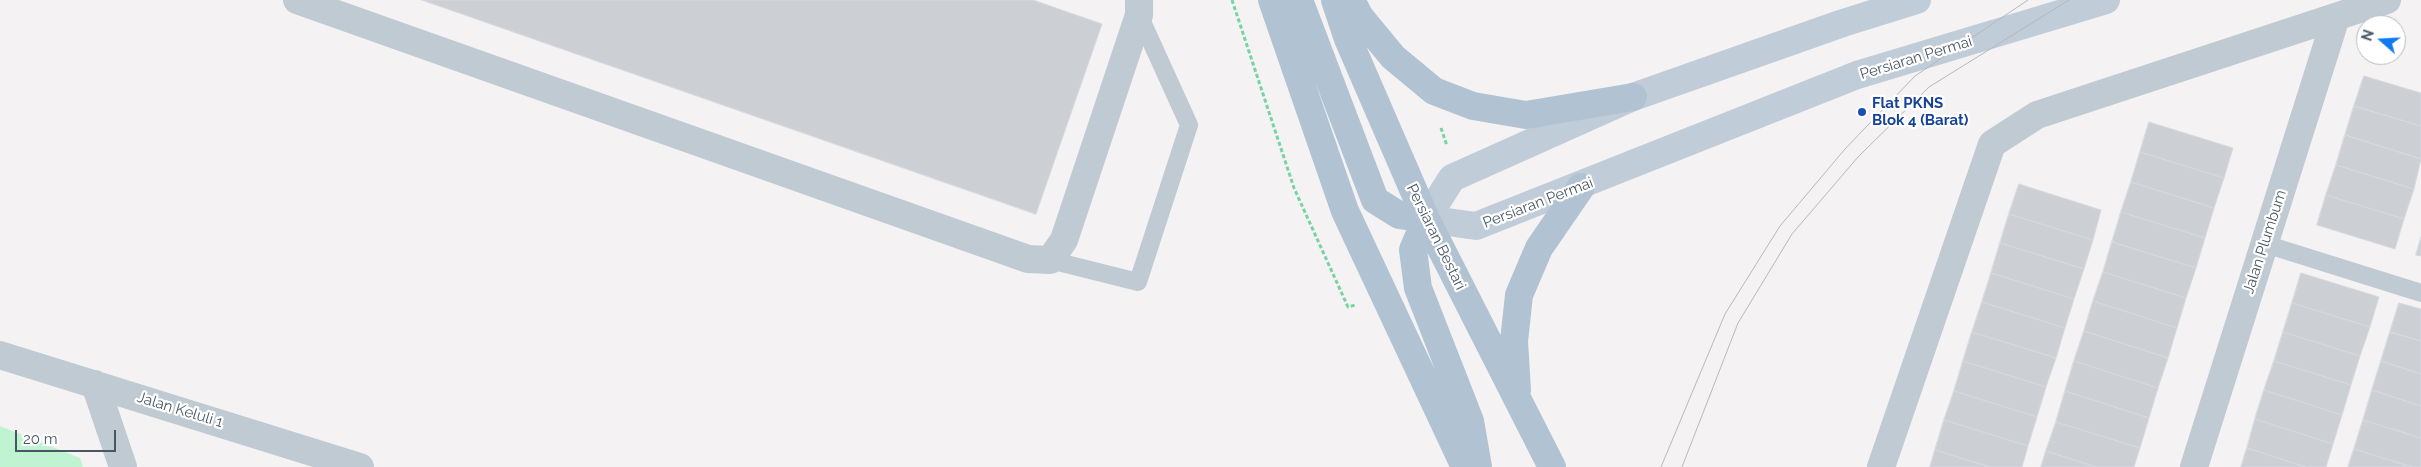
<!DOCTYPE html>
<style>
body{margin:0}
#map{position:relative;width:2421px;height:467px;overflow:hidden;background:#f5f2f3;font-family:Raleway,sans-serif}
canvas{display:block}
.north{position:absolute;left:2356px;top:15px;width:50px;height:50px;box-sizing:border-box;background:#fff;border:1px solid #b6bcc0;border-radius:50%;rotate:289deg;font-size:14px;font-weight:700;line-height:20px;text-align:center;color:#495762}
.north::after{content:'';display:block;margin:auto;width:18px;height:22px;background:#107bf1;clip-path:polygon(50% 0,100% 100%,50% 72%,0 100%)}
.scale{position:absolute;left:15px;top:430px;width:101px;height:22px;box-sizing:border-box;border:2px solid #495762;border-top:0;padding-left:6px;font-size:15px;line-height:18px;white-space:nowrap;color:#495762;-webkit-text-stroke:4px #fff;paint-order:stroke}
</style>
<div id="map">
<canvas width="2421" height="467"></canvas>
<div class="north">N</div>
<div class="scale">20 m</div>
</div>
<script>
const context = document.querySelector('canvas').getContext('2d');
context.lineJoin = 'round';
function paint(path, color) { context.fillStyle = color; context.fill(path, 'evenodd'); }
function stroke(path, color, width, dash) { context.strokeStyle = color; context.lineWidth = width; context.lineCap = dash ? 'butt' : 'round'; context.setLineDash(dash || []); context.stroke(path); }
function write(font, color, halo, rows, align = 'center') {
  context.font = font + ' Raleway,sans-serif'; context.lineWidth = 4.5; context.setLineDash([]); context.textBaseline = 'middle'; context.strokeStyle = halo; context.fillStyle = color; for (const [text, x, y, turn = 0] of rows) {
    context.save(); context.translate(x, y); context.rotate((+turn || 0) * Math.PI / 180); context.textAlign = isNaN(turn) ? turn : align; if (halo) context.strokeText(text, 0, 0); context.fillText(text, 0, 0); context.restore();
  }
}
paint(new Path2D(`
 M0,426L80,458L83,467H0Z`), '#c0f3d2');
const building = new Path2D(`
 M422,0H1033L1102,24L1036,214Z
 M2364,76L2421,93V126L2354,106Z
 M2354,106L2421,126V159L2345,135Z
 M2149,122L2233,148L2224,178L2140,152Z
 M2345,135L2421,159L2414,189L2336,165Z
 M2140,152L2224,178L2214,208L2131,182Z
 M2336,165L2414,189L2404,219L2326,195Z
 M2131,182L2214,208L2205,238L2121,212Z
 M2019,184L2101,210L2093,240L2009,214Z
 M2326,195L2404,219L2395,249L2317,225Z
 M2121,212L2205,238L2196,268L2112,242Z
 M2009,214L2093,240L2084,269L2000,243Z
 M2421,237V256L2416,255Z
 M2112,242L2196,268L2186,298L2103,272Z
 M2000,243L2084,269L2074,299L1991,273Z
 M2103,272L2186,298L2177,328L2093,301Z
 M1991,273L2074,299L2065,328L1982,302Z
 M2301,273L2379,297L2370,327L2292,303Z
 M2093,301L2177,328L2168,358L2084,331Z
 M1982,302L2065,328L2056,358L1972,332Z
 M2292,303L2370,327L2360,356L2283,332Z
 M2399,303L2421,309V341L2390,332Z
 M2084,331L2168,358L2158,388L2074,361Z
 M1972,332L2056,358L2046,387L1963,361Z
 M2283,332L2360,356L2351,385L2274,361Z
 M2390,332L2421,341V374L2381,361Z
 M1963,361L2046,387L2037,417L1954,391Z
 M2074,361L2158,388L2149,418L2065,391Z
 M2274,361L2351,385L2342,415L2264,390Z
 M2381,361L2421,374V406L2372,390Z
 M2264,390L2342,415L2333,444L2255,419Z
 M2372,390L2421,406V438L2363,420Z
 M1954,391L2037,417L2028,446L1944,420Z
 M2065,391L2149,418L2140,448L2056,422Z
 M2255,419L2333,444L2326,467H2306L2247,448Z
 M1944,420L2028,446L2022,467H1990L1935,450Z
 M2363,420L2421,438V467H2412L2354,449Z
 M2056,422L2140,448L2134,467H2096L2046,451Z
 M2247,448L2306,467H2241Z
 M2354,449L2412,467H2348Z
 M1935,450L1990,467H1930Z
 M2046,451L2096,467H2041Z`);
paint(building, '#ccd0d5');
stroke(building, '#d6d9de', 1);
stroke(new Path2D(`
 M1232,0L1294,188L1348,307L1355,305
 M1441,128L1447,146`), '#76d3a2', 3, [4, 2.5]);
stroke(new Path2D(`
 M2265,244L2421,293
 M1050,260L1138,282L1189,125L1139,15`), '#c0cad2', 18);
stroke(new Path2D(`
 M297,0L1028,259L1050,260L1064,240L1139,15V0
 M0,355L360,467
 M95,384L123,467
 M1881,467L1992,144L2037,115L2387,0
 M2194,467L2336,17`), '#c0cad2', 28);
stroke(new Path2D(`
 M1917,0L1843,23L1633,97L1452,178L1426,219L1476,226L1857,75L2106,0`), '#c0ccd7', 28);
stroke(new Path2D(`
 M1272,0L1345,211L1465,467
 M1299,0L1375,200L1399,215L1426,219
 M1335,0L1348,39L1426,219L1552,467
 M1351,0L1360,17L1393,57L1434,91L1473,106L1526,115L1633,97
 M1426,219L1413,250L1418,288L1470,421L1478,467
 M1517,390L1514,341L1519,295L1539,248L1581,187`), '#b1c3d2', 28);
stroke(new Path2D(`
 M1661,467L1725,314L1780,226L1845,149L1915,76L2028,0
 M1682,467L1738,323L1792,234L1858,157L1929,87L2069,0`), '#b4b8bd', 1);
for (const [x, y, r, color] of [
 [1862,112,5,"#1a4fb4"]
]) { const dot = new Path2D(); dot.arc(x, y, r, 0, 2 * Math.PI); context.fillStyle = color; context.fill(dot); stroke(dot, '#fff', 2); }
write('15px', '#495762', '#fff', [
 ["Persiaran Permai",1916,58,-17],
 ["Persiaran Permai",1538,203,-21],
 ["Persiaran Bestari",1436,237,64],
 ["Jalan Plumbum",2265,242,-72],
 ["Jalan Keluli 1",180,410,17]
]);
write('bold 15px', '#164399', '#fff', [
 ["Flat PKNS",1872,103],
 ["Blok 4 (Barat)",1872,120]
], 'left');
</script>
